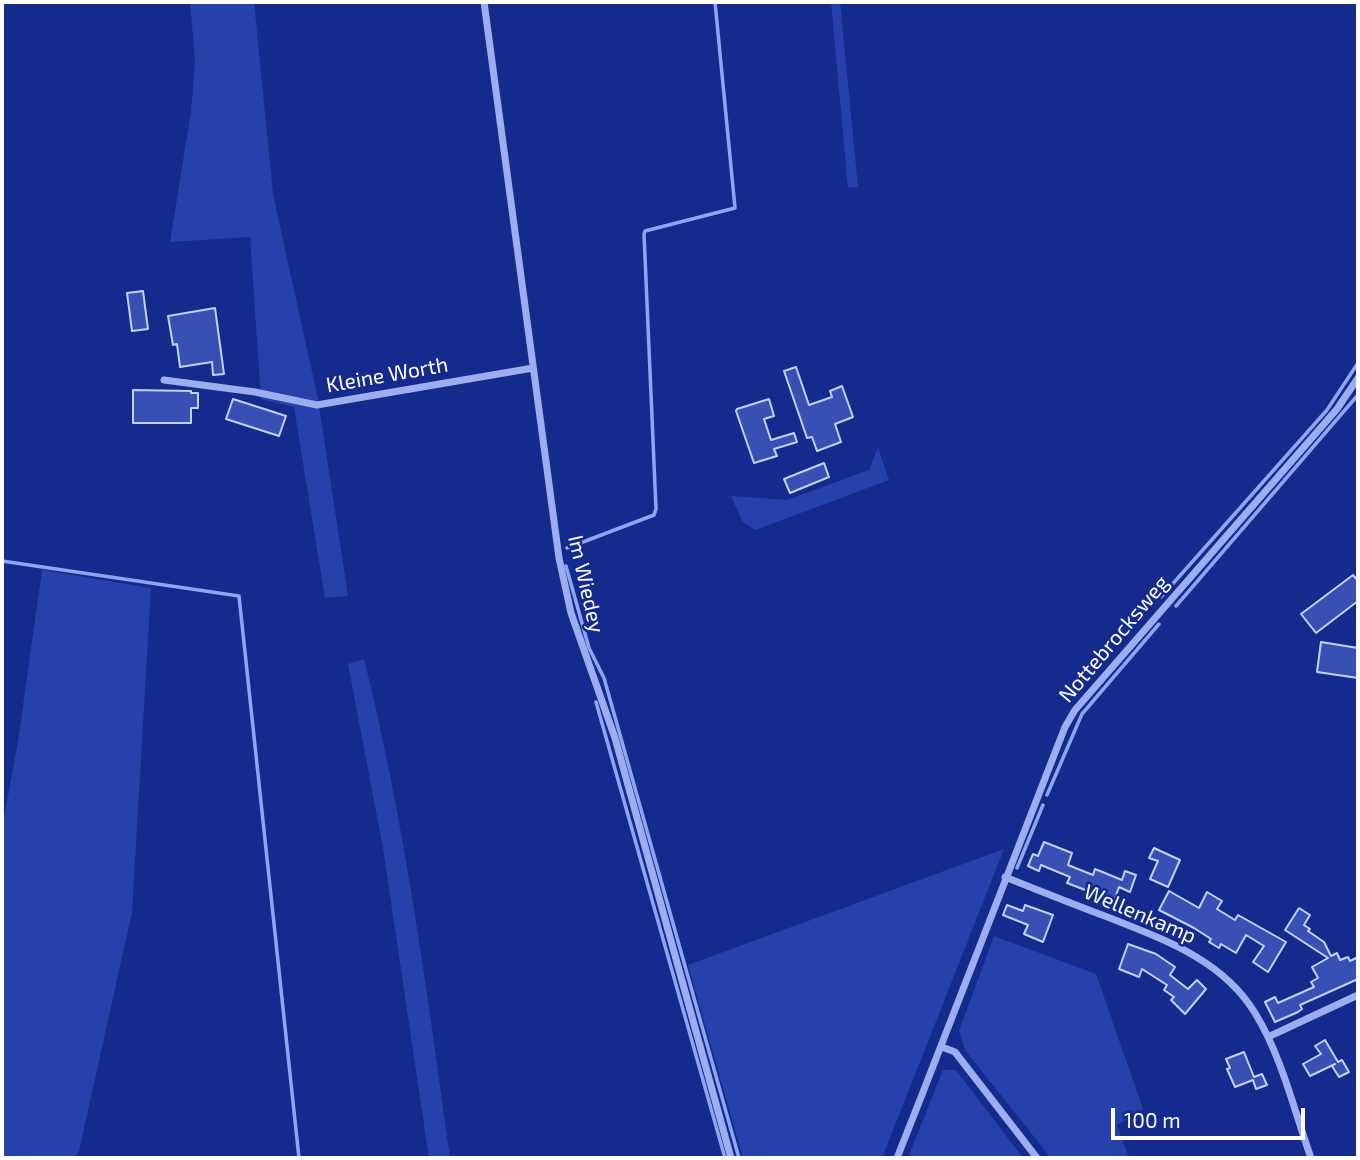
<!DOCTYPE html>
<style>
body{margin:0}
#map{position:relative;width:1360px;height:1160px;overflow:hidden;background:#142b8d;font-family:"Exo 2",sans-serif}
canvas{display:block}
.frame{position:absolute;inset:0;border:4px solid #fff;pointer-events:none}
.scale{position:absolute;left:1111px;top:1108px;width:194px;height:32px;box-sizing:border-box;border:4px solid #fff;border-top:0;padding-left:9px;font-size:21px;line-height:24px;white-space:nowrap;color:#fff;-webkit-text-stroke:5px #142b8d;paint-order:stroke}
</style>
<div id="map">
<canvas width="1360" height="1160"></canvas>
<div class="frame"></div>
<div class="scale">100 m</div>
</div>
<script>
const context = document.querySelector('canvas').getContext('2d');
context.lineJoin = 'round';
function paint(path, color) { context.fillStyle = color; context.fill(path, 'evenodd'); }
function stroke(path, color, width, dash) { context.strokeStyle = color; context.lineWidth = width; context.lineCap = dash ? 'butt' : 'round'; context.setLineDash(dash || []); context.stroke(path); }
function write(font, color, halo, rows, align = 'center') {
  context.font = font + ' "Exo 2",sans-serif'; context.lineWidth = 5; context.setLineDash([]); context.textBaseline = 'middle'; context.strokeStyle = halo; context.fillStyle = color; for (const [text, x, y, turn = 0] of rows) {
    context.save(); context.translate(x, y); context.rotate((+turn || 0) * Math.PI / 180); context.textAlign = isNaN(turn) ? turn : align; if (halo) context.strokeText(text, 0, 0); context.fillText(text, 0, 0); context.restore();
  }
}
paint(new Path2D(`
 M190,2H254L273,194L318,399L348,596L325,598L294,407L261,399L250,237L170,242L191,112L195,61Z
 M831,2H840L858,187L848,188Z
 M878,448L889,480L755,530L742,521L731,496L787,500L869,470Z
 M42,570L151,588L132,912L79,1151L74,1158H2V828L18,742Z
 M364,659C405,823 427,991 450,1158H429L383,848L348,664Z
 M1004,849L882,1158H743L688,965Z
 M994,936L1096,974L1143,1109L1117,1125L1129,1158H1051L965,1050L959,1031Z
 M943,1070H956L1023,1158H908Z`), '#2641ac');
stroke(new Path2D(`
 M567,548L654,515L656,509L644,234L645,231L735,208L715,2
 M2,561L239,596L299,1158
 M566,566L589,648L604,678L739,1158
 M1161,597L1327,410L1358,363
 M1176,606L1357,396
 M596,702L725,1158
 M1047,795L1082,714L1159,624
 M1017,868L1043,805`), '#8fa5f4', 3.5);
const building = new Path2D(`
 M143,291L148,329L132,331L127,293Z
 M215,308L224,374L213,375L212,362L180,367L177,344L173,345L168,316Z
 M796,367L809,405L832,397L830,391L842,386L853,417L835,424L841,442L817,451L812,437L807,438L784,371Z
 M133,390L191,391V393H198V408H191V423H133Z
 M233,399L286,416L279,436L226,419Z
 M769,399L774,416L764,419L771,440L794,433L797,442L774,449L777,456L754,463L736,411L737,409Z
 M824,463L829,477L790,493L784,479Z
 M1353,575L1358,581V601L1316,633L1301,614Z
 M1321,642L1358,648V678L1317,672Z
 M1044,842L1072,853L1068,865L1093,875L1095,869L1122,880L1125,871L1136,875L1130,892L1119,887L1114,901L1067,883L1070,877L1041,865L1039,871L1028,866L1033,854L1038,856Z
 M1154,848L1180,860L1168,887L1150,879L1158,861L1149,858Z
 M1169,891L1199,908L1207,892L1222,901L1217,909L1235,920L1238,915L1286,942L1268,972L1253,962L1264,946L1246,935L1236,953L1221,944L1219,948L1209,942L1211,939L1194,928L1159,910Z
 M1007,905L1023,911L1025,905L1053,915L1043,942L1024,934L1028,925L1003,915Z
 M1299,908L1310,915L1304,925L1310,929L1308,931L1324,942L1331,956L1337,953L1340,960L1348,957L1350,961L1358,957V979L1300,1005L1302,1009L1298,1012L1275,1022L1265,1002L1275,997L1278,1003L1314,987L1311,982L1318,978L1312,967L1328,958L1285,930Z
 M1128,944L1156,954L1175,967L1170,975L1188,989L1197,980L1206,989L1185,1014L1171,1000L1174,997L1164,990L1167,985L1142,969L1139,977L1119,969Z
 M1325,1040L1338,1062L1342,1060L1349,1072L1339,1077L1332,1066L1335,1064L1310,1076L1303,1064L1321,1054L1315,1046Z
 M1244,1052L1254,1077L1262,1074L1267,1085L1256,1089L1253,1080L1235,1087L1227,1069L1230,1068L1226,1059Z`);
paint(building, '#3850b4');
stroke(building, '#c4d0fc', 2);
stroke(new Path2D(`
 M484,2L559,558L571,613L615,738L731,1158
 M164,380L255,392L317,405L533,368
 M1005,877C1040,891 1075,905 1110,918C1165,940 1223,960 1255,1013C1282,1057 1294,1110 1311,1158
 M1268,1037L1358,995
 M942,1047L955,1052L1037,1158
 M897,1158C954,1015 1008,871 1065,727L1075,710L1337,409L1358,378`), '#9daef0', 7);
write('21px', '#fff', '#142b8d', [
 ["Kleine Worth",387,375,-10],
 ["Im Wiedey",586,584,77],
 ["Nottebrocksweg",1114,639,-50],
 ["Wellenkamp",1140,914,23]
]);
</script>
